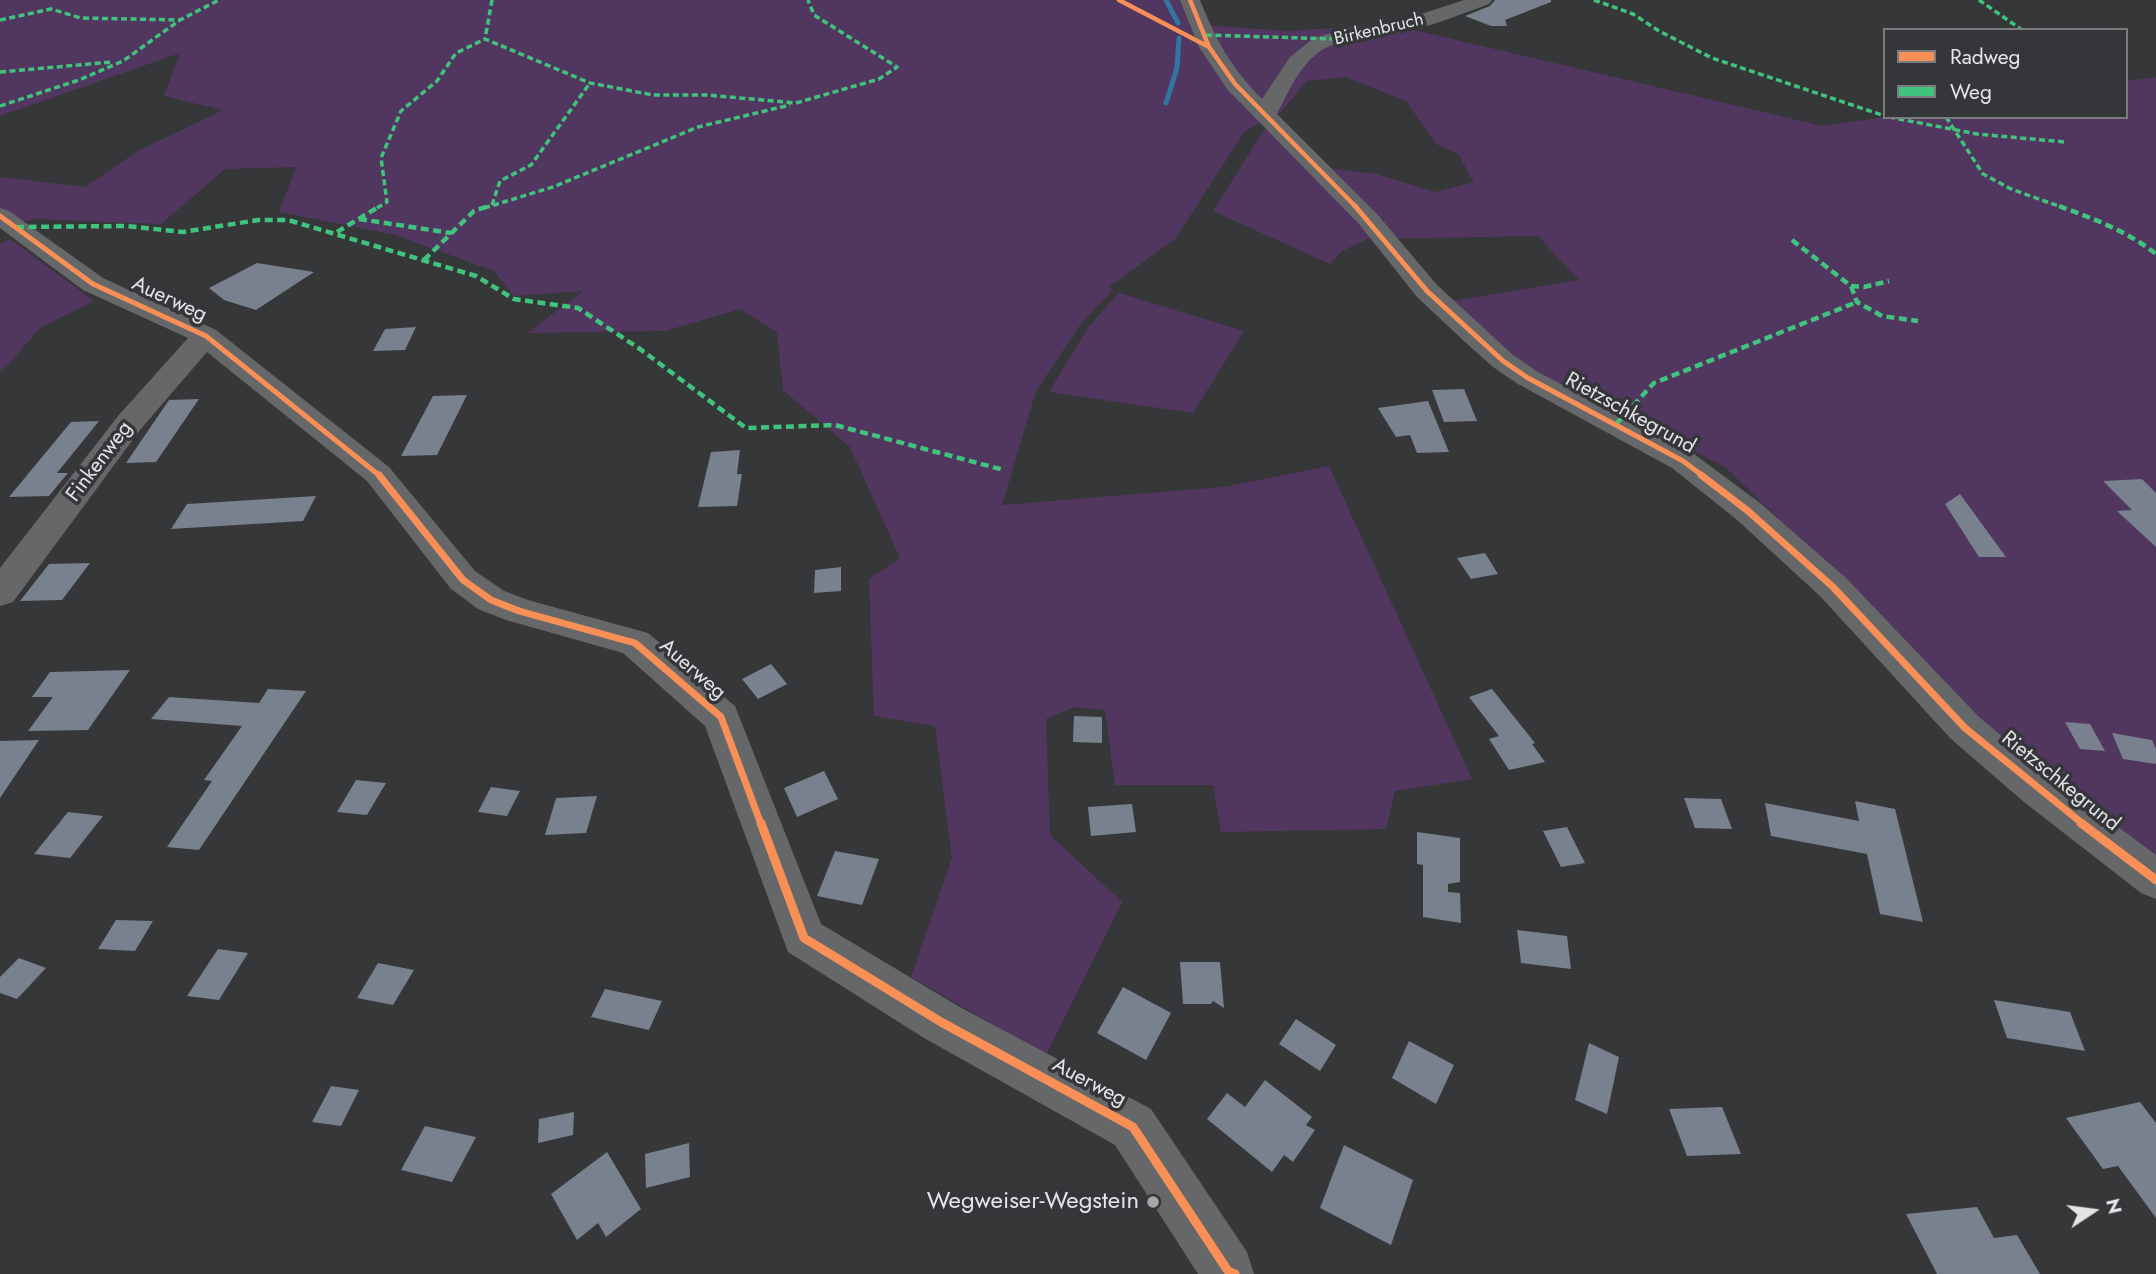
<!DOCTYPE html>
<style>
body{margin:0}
#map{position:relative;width:2156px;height:1274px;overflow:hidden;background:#363738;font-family:Jost,sans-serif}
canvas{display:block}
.legend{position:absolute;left:1883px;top:28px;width:245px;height:91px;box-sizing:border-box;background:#353639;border:2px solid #7b7c7e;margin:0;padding:9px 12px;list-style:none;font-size:21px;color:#e3e4e6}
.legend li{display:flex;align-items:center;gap:14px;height:35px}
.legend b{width:35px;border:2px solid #7b7c7e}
.north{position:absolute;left:2058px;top:1176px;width:70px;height:70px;-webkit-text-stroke:5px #353639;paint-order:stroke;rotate:77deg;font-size:19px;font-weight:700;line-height:28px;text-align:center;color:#e3e4e6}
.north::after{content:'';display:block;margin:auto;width:24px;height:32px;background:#e3e4e6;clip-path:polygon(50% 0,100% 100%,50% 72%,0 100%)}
</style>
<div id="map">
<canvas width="2156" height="1274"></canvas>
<ul class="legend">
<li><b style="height:9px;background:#f78f57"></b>Radweg</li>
<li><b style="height:9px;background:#40c37c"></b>Weg</li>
</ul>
<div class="north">N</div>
</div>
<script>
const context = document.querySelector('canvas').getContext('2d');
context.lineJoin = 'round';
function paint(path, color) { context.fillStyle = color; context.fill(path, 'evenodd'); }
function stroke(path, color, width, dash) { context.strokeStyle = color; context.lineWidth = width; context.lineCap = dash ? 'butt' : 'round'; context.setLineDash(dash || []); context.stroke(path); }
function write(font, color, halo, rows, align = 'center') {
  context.font = font + ' Jost,sans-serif'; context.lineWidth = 7; context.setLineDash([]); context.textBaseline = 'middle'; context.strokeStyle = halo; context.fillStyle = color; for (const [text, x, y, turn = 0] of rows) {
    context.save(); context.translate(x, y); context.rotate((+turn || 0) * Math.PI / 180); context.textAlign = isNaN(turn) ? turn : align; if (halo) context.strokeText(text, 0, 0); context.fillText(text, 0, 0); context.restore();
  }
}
paint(new Path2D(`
 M0,0H1192L1203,25L1288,31L1388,24L1823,126L1885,117H2126V81L2156,77V864L1994,739L1846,584L1725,467L1516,362L1447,302L1579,280L1538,236L1367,239L1342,251L1330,264L1213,211L1264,130L1271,124L1329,168L1376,174L1435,192L1474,182L1458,154L1436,144L1406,101L1345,77L1307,81L1279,114L1245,131L1175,239L1109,287L1113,290L1082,322L1036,391L1002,505L1223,487L1329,466L1472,779L1395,791L1386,829L1221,832L1213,785H1115L1105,710L1074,707L1046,719L1050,835L1122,902L1046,1055L911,977L952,858L935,726L874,716L869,579L900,558L850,447L783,390L777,332L740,309L665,331L527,333L583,291L514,296L494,271L395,235L279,212L296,167L225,169L161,224L37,219L0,225V177L85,187L138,151L223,110L164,96L180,53L0,116Z
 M10,239L94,301L41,327L6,367L0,370V243Z
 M1119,293L1244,331L1193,413L1049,392L1089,326Z`), '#513760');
stroke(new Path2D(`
 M1166,0L1178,23
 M1166,103L1177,68L1179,38`), '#3175a0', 5);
paint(new Path2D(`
 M1495,0H1551V2L1505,20L1507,26H1491L1465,16L1490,6Z
 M257,263L314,272L256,310L224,300L209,288Z
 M416,327L405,350L373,351L385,329Z
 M1464,389L1477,421L1444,422L1432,390Z
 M467,395L437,455L401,456L433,396Z
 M199,399L156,462L126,463L169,400Z
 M1428,401L1449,452L1417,453L1410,435L1396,437L1378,408Z
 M99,421L57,473H68L49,496L9,497L71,422Z
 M740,450L737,474H742L737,506L698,507L711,452Z
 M2142,479L2156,493V547L2117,511L2132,510L2103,481Z
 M1960,494L2006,557H1979L1945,504Z
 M316,496L303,521L171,529L187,504Z
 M1485,553L1498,574L1471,579L1457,558Z
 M90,563L62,600L20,601L49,564Z
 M841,567V591L814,593L815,570Z
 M771,664L787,684L758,699L742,679Z
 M130,670L88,730L28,731L53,697H32L50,672Z
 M268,689L306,691L199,850L167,847L212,781L204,780L242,726L151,719L169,697L259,703Z
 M1492,689L1535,743L1532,744L1545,762L1509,770L1489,739L1499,736L1469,697Z
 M1074,716L1102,717V743L1073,742Z
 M2065,722L2090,724L2105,751L2080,749Z
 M2112,733L2152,740L2156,749V764L2123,759Z
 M39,740L0,798V741Z
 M824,771L838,799L797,817L784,788Z
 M356,780L386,783L367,815L337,812Z
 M491,787L520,791L507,816L478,812Z
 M597,796L586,833L545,835L556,798Z
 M1684,798L1721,799L1732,829L1695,828Z
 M1855,801L1895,809L1923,922L1880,914L1867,854L1771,836L1765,803L1859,821Z
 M1132,804L1136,832L1091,836L1088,807Z
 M68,812L103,816L70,858L34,854Z
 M1567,827L1585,863L1561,867L1543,831Z
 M1417,832L1460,838V882L1448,884V892L1460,893L1461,923L1423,917V865L1417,864Z
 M835,851L879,859L862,905L817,896Z
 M116,920L153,921L135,951L98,949Z
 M1517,930L1567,936L1571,969L1521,963Z
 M218,949L248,953L219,1000L187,996Z
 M19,958L46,968L17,999L0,993V977Z
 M1180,962H1220L1224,1008L1213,1001L1211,1004H1183Z
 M378,963L414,970L393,1005L357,998Z
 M1123,987L1171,1013L1146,1060L1097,1033Z
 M605,989L662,1001L649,1030L591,1017Z
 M1994,1000L2070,1012L2085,1051L2007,1038Z
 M1296,1019L1336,1045L1320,1071L1279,1044Z
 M1409,1041L1454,1065L1436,1104L1392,1078Z
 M1589,1043L1619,1057L1607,1114L1575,1100Z
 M1265,1080L1312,1117L1306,1125L1315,1130L1293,1162L1284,1155L1272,1172L1207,1119L1227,1093L1245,1107Z
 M331,1086L359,1090L341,1126L312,1122Z
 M2140,1102L2156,1123V1218L2118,1166L2103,1169L2066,1118Z
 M1722,1107L1741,1154L1687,1156L1669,1109Z
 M574,1112L573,1135L538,1143L539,1119Z
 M425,1126L476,1137L452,1182L401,1170Z
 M689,1143L690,1177L646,1188L645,1154Z
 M1344,1145L1413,1180L1391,1245L1320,1208Z
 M607,1152L641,1209L606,1237L598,1223L577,1240L551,1194Z
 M1977,1207L1994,1238L2017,1235L2040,1274H1937L1906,1214Z`), '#78818d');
paint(new Path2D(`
 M1180,0H1200C1217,42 1230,66 1262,99L1290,57L1314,38L1342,30L1403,20L1464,0H1492L1489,4C1462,14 1435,25 1407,31C1379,38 1344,35 1319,52C1299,67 1288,92 1277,114L1377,214L1437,285L1513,355L1538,372L1694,454L1760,503L1846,578L1979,717L2052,778L2156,855V899L2141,893L2024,802L1951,739L1820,596L1736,519L1672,468L1518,384L1493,367L1465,342L1417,297L1359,224L1227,89L1199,47Z
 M0,208L9,211L103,278L216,330L389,467L475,571L504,591L528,600L648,633L735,706L821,924L958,1006L1151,1109L1247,1252L1254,1274H1198L1115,1145L924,1038L788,952L705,726L623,653L506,620L478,609L451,589L367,481L207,352L140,430L13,602L0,606V568L118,416L188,338L83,290L0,228Z`), '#666768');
stroke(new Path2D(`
 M492,0L485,39L590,83L653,95H707L796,103L879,79L897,67L814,15L808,0
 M1594,0L1633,14L1659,31L1712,58L1885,116
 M1979,0L2022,30
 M0,20L51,9L81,18L180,20
 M1206,35L1335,39
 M0,72L112,62
 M0,106L79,80L123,61L180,20L219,0
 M1889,117L1977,134L2065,142
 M1946,117L1983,174L2011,189L2064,208
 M492,205L500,181L531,165L590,83
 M377,208L387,202L381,158L401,111L437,81L456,53L485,39
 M484,208L553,187L698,127L790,105`), '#40c37c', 3.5, [6, 3.5]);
stroke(new Path2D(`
 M2059,206C2094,219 2127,231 2156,254
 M359,219L451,233
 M16,227L126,226L183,232L258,220H288L476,276L514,299L578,308L640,349L746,428L835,425L1004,470
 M337,232L380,206
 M1792,240L1851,286L1857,302L1882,316L1918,321
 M424,260L474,211L489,206
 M1851,286L1864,287L1889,281
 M1616,424L1654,383L1857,302`), '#40c37c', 4.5, [8, 4.5]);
stroke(new Path2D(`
 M1119,0L1209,47
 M1190,0L1209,47L1235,84L1357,208`), '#f78f57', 4.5);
stroke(new Path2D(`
 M1355,206L1427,291L1503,361L1528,378L1683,461L1703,476
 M0,216L93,284L206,336L380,476`), '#f78f57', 5);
stroke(new Path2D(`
 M379,475L463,580L491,600L519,611L635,643L721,717L761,824
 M1701,475L1748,511L1833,587L1965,728L2083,824`), '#f78f57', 7);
stroke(new Path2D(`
 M761,823L804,938L941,1022L1133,1127L1228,1271L1235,1274
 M2081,823L2156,880`), '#f78f57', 9);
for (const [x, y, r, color] of [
 [1153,1202,7,"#a6a7a9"]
]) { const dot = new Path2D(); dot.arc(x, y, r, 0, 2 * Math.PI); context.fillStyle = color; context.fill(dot); stroke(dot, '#353639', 2.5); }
write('18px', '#e3e4e6', '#353639', [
 ["Birkenbruch",1379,30,-13]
]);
write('21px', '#e3e4e6', '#353639', [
 ["Auerweg",169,300,25],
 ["Rietzschkegrund",1630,414,29],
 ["Finkenweg",100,462,-53],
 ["Auerweg",692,670,41],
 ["Rietzschkegrund",2060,782,39],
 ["Auerweg",1089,1083,28]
]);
write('24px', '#e3e4e6', '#353639', [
 ["Wegweiser-Wegstein",1139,1202]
], 'right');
</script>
